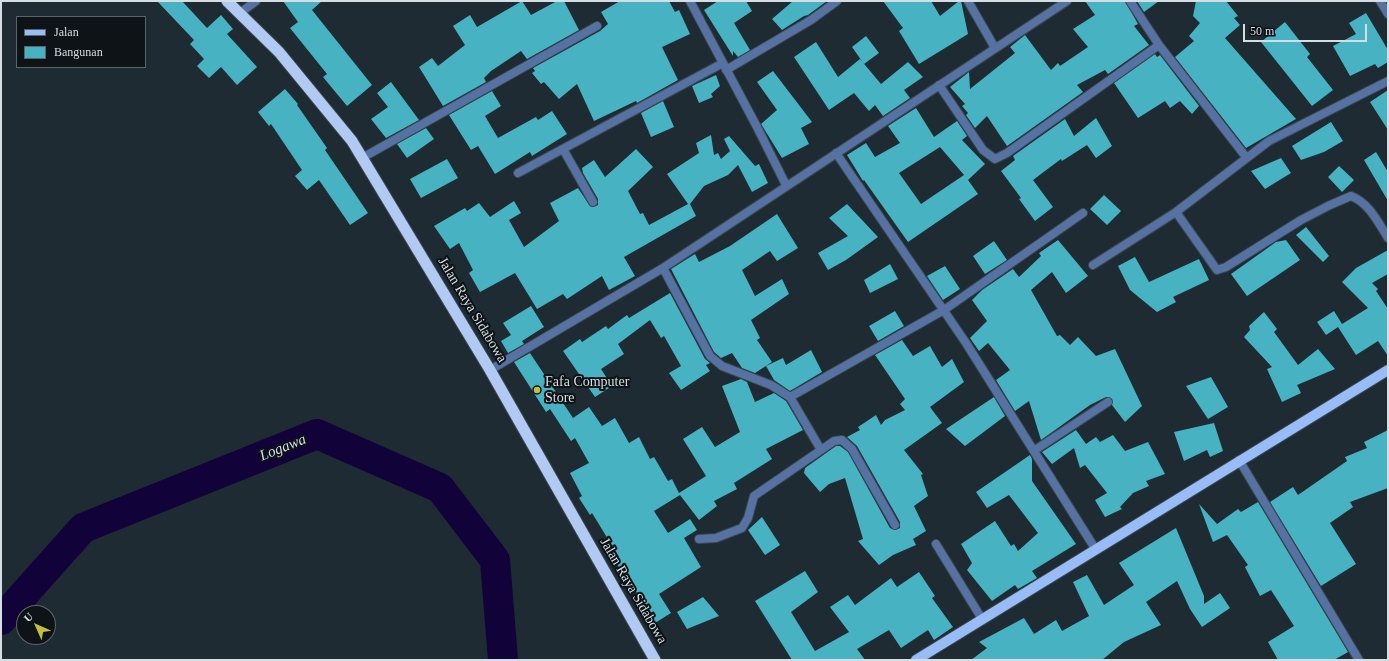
<!DOCTYPE html>
<style>
body{margin:0}
#map{position:relative;width:1389px;height:661px;overflow:hidden;background:#1e2b33;font-family:"Times New Roman",serif}
canvas{display:block}
.frame{position:absolute;inset:0;border:2px solid #d5dee3;pointer-events:none}
.legend{position:absolute;left:16px;top:16px;width:130px;height:52px;box-sizing:border-box;background:#0d1316;border:1px solid #5d6468;margin:0;padding:5px 7px;list-style:none;font-size:12px;color:#d5dee3}
.legend li{display:flex;align-items:center;gap:8px;height:20px}
.legend b{width:20px;border:1px solid #5d6468}
.north{position:absolute;left:16px;top:605px;width:40px;height:40px;box-sizing:border-box;background:#0d1316;border:1px solid #5d6468;border-radius:50%;rotate:315deg;font-size:11px;font-weight:700;line-height:16px;text-align:center;color:#d5dee3}
.north::after{content:'';display:block;margin:auto;width:14px;height:18px;background:#c1be40;clip-path:polygon(50% 0,100% 100%,50% 72%,0 100%)}
.scale{position:absolute;left:1243px;top:24px;width:124px;height:18px;box-sizing:border-box;border:2px solid #d5dee3;border-top:0;padding-left:5px;font-size:12px;line-height:14px;white-space:nowrap;color:#d5dee3;-webkit-text-stroke:3px #0d1316;paint-order:stroke}
</style>
<div id="map">
<canvas width="1389" height="661"></canvas>
<div class="frame"></div>
<ul class="legend">
<li><b style="height:5px;background:#97bcf7"></b>Jalan</li>
<li><b style="height:11px;background:#46b2c2"></b>Bangunan</li>
</ul>
<div class="north">U</div>
<div class="scale">50 m</div>
</div>
<script>
const context = document.querySelector('canvas').getContext('2d');
context.lineJoin = 'round';
function stroke(path, color, width, dash) { context.strokeStyle = color; context.lineWidth = width; context.lineCap = dash ? 'butt' : 'round'; context.setLineDash(dash || []); context.stroke(path); }
function paint(path, color) { context.fillStyle = color; context.fill(path, 'evenodd'); }
function write(font, color, halo, rows, align = 'center') {
  context.font = font + ' "Times New Roman",serif'; context.lineWidth = 4; context.setLineDash([]); context.textBaseline = 'middle'; context.strokeStyle = halo; context.fillStyle = color; for (const [text, x, y, turn = 0] of rows) {
    context.save(); context.translate(x, y); context.rotate((+turn || 0) * Math.PI / 180); context.textAlign = isNaN(turn) ? turn : align; if (halo) context.strokeText(text, 0, 0); context.fillText(text, 0, 0); context.restore();
  }
}
stroke(new Path2D(`
 M1,620L83,528L317,434L440,488L495,560L503,660`), '#12023a', 30);
paint(new Path2D(`
 M157,1H182L207,28L221,15L233,29L227,34L257,67L237,85L221,67L209,78L197,66L204,59L190,44L194,40Z
 M283,1H322L312,10L372,85L347,106L323,77L327,74L290,28L298,22Z
 M522,1L531,15L557,1H564L579,30L527,59L521,51L491,71L484,78L486,82L443,106L419,67L432,58L438,66L465,45L453,26L470,15L477,27Z
 M620,1H669L675,12L679,10L690,34L662,47L678,80L637,103L636,101L594,121L577,84L559,99L544,82L541,84L532,73L535,71L533,68L600,31L608,24L601,12Z
 M718,1H746L752,11L734,23L750,50L738,57L733,51V56L704,10Z
 M793,1H827L808,15L804,16L782,30L772,19Z
 M883,1H931L940,16L959,1H961L968,34L919,64L899,31L903,28Z
 M1085,1H1125L1138,24L1134,26L1149,45L1108,74L1105,70L1077,85L1083,92L1007,146L987,116L975,128L966,115L968,113L962,106L965,104L950,87L969,72L970,89L1015,53L1010,47L1025,35L1051,70L1058,63L1060,66L1088,47L1073,29L1095,15Z
 M1137,1H1159L1144,12Z
 M1196,1H1226L1238,16L1234,18L1240,25L1225,38L1296,119L1246,148L1175,57L1194,41L1189,36L1200,23L1193,16Z
 M1366,13L1388,50V62L1378,68L1375,64L1350,76L1333,46L1356,34L1349,23Z
 M1285,22L1310,54L1307,57L1333,90L1312,106L1261,42Z
 M866,36L879,53L864,64L852,47Z
 M816,42L838,77L860,59L881,84L908,62L923,77L904,90L910,98L883,116L875,105L869,111L854,93L829,110L794,57Z
 M1155,54L1157,57L1160,55L1199,106L1192,114L1180,101L1170,108L1165,101L1138,118L1114,83Z
 M773,71L812,122L801,128L809,144L782,158L761,124L777,110L757,82Z
 M716,75L720,86L711,94L713,97L699,103L692,86Z
 M391,82L419,120L386,138L371,119L388,107L377,93Z
 M285,89L298,104L297,105L327,148L325,150L368,213L350,225L319,180L307,190L295,176L302,170L271,124L269,126L258,112Z
 M1388,90V130L1370,102Z
 M492,91L501,106L485,116L498,138L536,117L538,120L552,111L567,134L532,156L530,152L495,174L478,146L471,150L449,115Z
 M663,101L674,127L651,137L641,113Z
 M916,108L934,137L957,121L967,136L962,140L985,164L968,180L978,194L908,242L864,180L863,181L847,155L866,143L875,157L900,143L888,126ZM940,147L964,175L921,204L899,173Z
 M1096,118L1112,146L1096,158L1087,145L1062,161L1061,159L1033,180L1053,207L1035,221L1019,199L1021,198L1001,171L1015,160L1013,156L1065,119L1074,136Z
 M1331,122L1343,141L1324,152L1301,160L1292,146Z
 M426,128L434,139L407,158L397,144Z
 M711,135L714,155L718,153L721,159L730,151L724,139L729,136L755,166L759,164L768,183L752,192L738,165L728,175L704,186L690,204L696,216L624,257L635,276L609,290L602,276L567,299L563,294L537,309L515,273L480,292L469,273L473,270L459,243L450,249L434,226L465,208L467,211L479,203L490,217L514,201L521,213L509,220L524,247L559,221L550,203L578,188L590,206L593,207L598,205V199L583,173L582,168L594,160L605,177L636,149L653,167L628,191L640,214L643,213L649,225L688,204L667,174L699,153L696,143Z
 M1376,152L1388,172V201L1364,160Z
 M1281,158L1291,173L1265,189L1251,171Z
 M447,159L458,178L421,198L410,179Z
 M1339,166L1354,180L1342,192L1328,177Z
 M1104,195L1121,211L1107,225L1090,209Z
 M847,204L878,237L846,260L828,270L818,253L848,236L829,218Z
 M777,214L798,248L777,261L770,251L742,270L755,296L782,279L789,294L751,320L760,338L757,340L772,362L755,373L742,368L732,353L721,358L714,352L671,269L695,254L699,262L730,246Z
 M1306,227L1329,256L1323,262L1296,235Z
 M1058,240L1088,276L1066,293L1052,272L1031,290L1057,336L1060,335L1070,345L1078,337L1096,356L1115,349L1142,406L1125,422L1112,405V399L1106,397L1090,405L1041,440L1029,401L1015,411L996,380L1010,370L988,343L979,351L970,338L987,321L972,300L982,290L1013,269L1019,277L1041,256L1039,253Z
 M1286,240L1300,260L1247,296L1231,274L1276,242Z
 M994,241L1007,260L985,274L973,256Z
 M1388,250V274L1372,283L1378,289L1376,291L1388,309V356L1378,341L1356,355L1338,327L1326,335L1317,322L1334,311L1342,324L1368,308L1342,282L1356,268Z
 M1135,257L1149,282L1199,259L1209,280L1173,297L1176,302L1157,312L1130,290L1118,266Z
 M890,264L898,279L870,293L864,280Z
 M945,266L960,289L943,300L927,276Z
 M670,293L705,359L710,363L706,365L710,371L681,390L669,373L681,366L664,336L661,338L650,320L618,344L624,354L601,369L612,386L595,397L563,351L580,339L582,342L606,326L608,329L627,315L629,318Z
 M531,306L544,327L522,341L524,344L508,353L501,341L511,335L503,323Z
 M895,311L904,326L878,341L869,326Z
 M1264,312L1277,329L1274,332L1298,365L1318,349L1335,369L1297,385L1301,393L1282,402L1267,369L1272,367L1244,337L1250,330L1249,326Z
 M902,340L913,356L930,346L942,367L952,359L964,382L930,407L942,423L904,450L923,474L921,475L928,496L914,506L926,531L913,539L916,545L893,555L879,565L858,541L863,539L845,478L829,484L820,492L804,473L805,468L836,446H840L848,452L890,528L895,530L900,528V522L857,446L847,437L860,430L858,427L876,415L881,425L885,420L905,410L900,404L905,399L875,355Z
 M811,350L822,372L790,391L774,380L766,366L783,358L786,365Z
 M530,353L573,418L589,407L602,426L615,418L629,443L639,437L650,459L654,457L668,481L672,479L679,493L706,476L683,439L702,427L715,447L740,432L722,386L741,379L747,382L755,402L774,393L786,401L803,430L766,449L772,459L734,483L737,489L714,501L717,506L699,520L680,495L654,511L668,533L690,519L697,530L684,538L701,567L659,594L671,613L655,623L645,606H646L614,560L619,557L592,513L590,515L579,498L582,496L570,473L589,463L575,438L571,441L550,409L546,412L514,362Z
 M1211,377L1228,407L1208,419L1186,386Z
 M994,397L1005,416L965,446L946,429Z
 M1214,423L1223,451L1210,457L1207,450L1184,461L1174,432Z
 M1076,430L1086,444L1096,437L1100,442L1113,435L1125,451L1148,442L1165,474L1146,481L1149,486L1133,493L1120,507L1122,509L1105,517L1095,500L1107,493L1085,465L1080,468L1074,448L1052,464L1042,452Z
 M1388,430V488L1350,502L1353,507L1330,523L1356,564L1321,586L1270,502L1293,487L1298,495L1347,461L1345,457L1367,448L1364,442Z
 M1030,455L1032,459V481L1076,544L1032,571L1037,578L1018,589L1015,585L992,601L967,570L972,563L961,544L995,521L1011,546L1014,544L1018,551L1038,533L1009,495L987,508L976,492Z
 M1258,502L1348,652L1334,660H1278L1268,642L1294,626L1271,590L1260,596L1245,567L1248,565L1227,535L1213,542L1199,504L1217,524L1238,509L1241,512Z
 M762,517L780,545L765,555L748,530Z
 M1176,528L1204,596V604L1220,593L1230,608L1202,627L1190,609L1177,581L1146,602L1161,625L1124,642L1102,660H971L987,648L979,642L1024,618L1034,634L1056,620L1062,631L1089,616L1073,582L1087,575L1104,605L1134,585L1119,563Z
 M805,571L818,592L791,612L815,651L849,632L830,607L848,595L855,605L891,578L897,587L919,572L935,596L932,598L953,627L934,640L928,630L901,648L889,630L857,649L865,660H792L755,601Z
 M703,597L719,616L687,629L677,612Z`), '#46b2c2');
const minor = new Path2D(`
 M690,1L757,127L786,185
 M968,1L995,48
 M1130,1L1159,45L1246,157
 M1380,1L1388,14
 M240,13L256,1
 M726,70L811,20L837,1
 M1388,81L1269,141L1176,212L1217,270L1226,267L1301,220L1330,205L1351,196C1369,203 1378,222 1388,238
 M939,85L983,150L995,159L1007,153L1159,45
 M563,149L593,202
 M836,153L966,343L1096,550
 M362,158L597,26
 M518,173L723,63
 M1093,265L1176,212
 M663,268L710,356L722,366L771,385L790,397
 M490,370L663,268L1067,1
 M821,450L834,441L842,440L852,449L895,525
 M1035,450L1108,402
 M1239,460L1359,660
 M699,539L716,538L742,528L748,518L754,496L821,450L790,397L944,310L1083,213
 M936,544L982,619`);
const primary = new Path2D(`
 M916,660L1388,370`);
const trunk = new Path2D(`
 M227,1L279,52L352,141L490,370L655,660`);
stroke(minor, '#3b484f', 10);
stroke(primary, '#3b484f', 12);
stroke(trunk, '#3b484f', 13);
stroke(minor, '#5572a2', 8);
stroke(primary, '#97bcf7', 10);
stroke(trunk, '#b0caf4', 11);
for (const [x, y, r, color] of [
 [537,390,4,"#c1be40"]
]) { const dot = new Path2D(); dot.arc(x, y, r, 0, 2 * Math.PI); context.fillStyle = color; context.fill(dot); stroke(dot, '#0d1316', 1.5); }
write('14px', '#d5dee3', '#0d1316', [
 ["Jalan Raya Sidabowa",472,310,59],
 ["Jalan Raya Sidabowa",633,591,60]
]);
write('14px', '#d5dee3', '#0d1316', [
 ["Fafa Computer",545,382],
 ["Store",545,398]
], 'left');
write('italic 15px', '#d7d7ed', '#0d1316', [
 ["Logawa",283,448,-22]
]);
</script>
